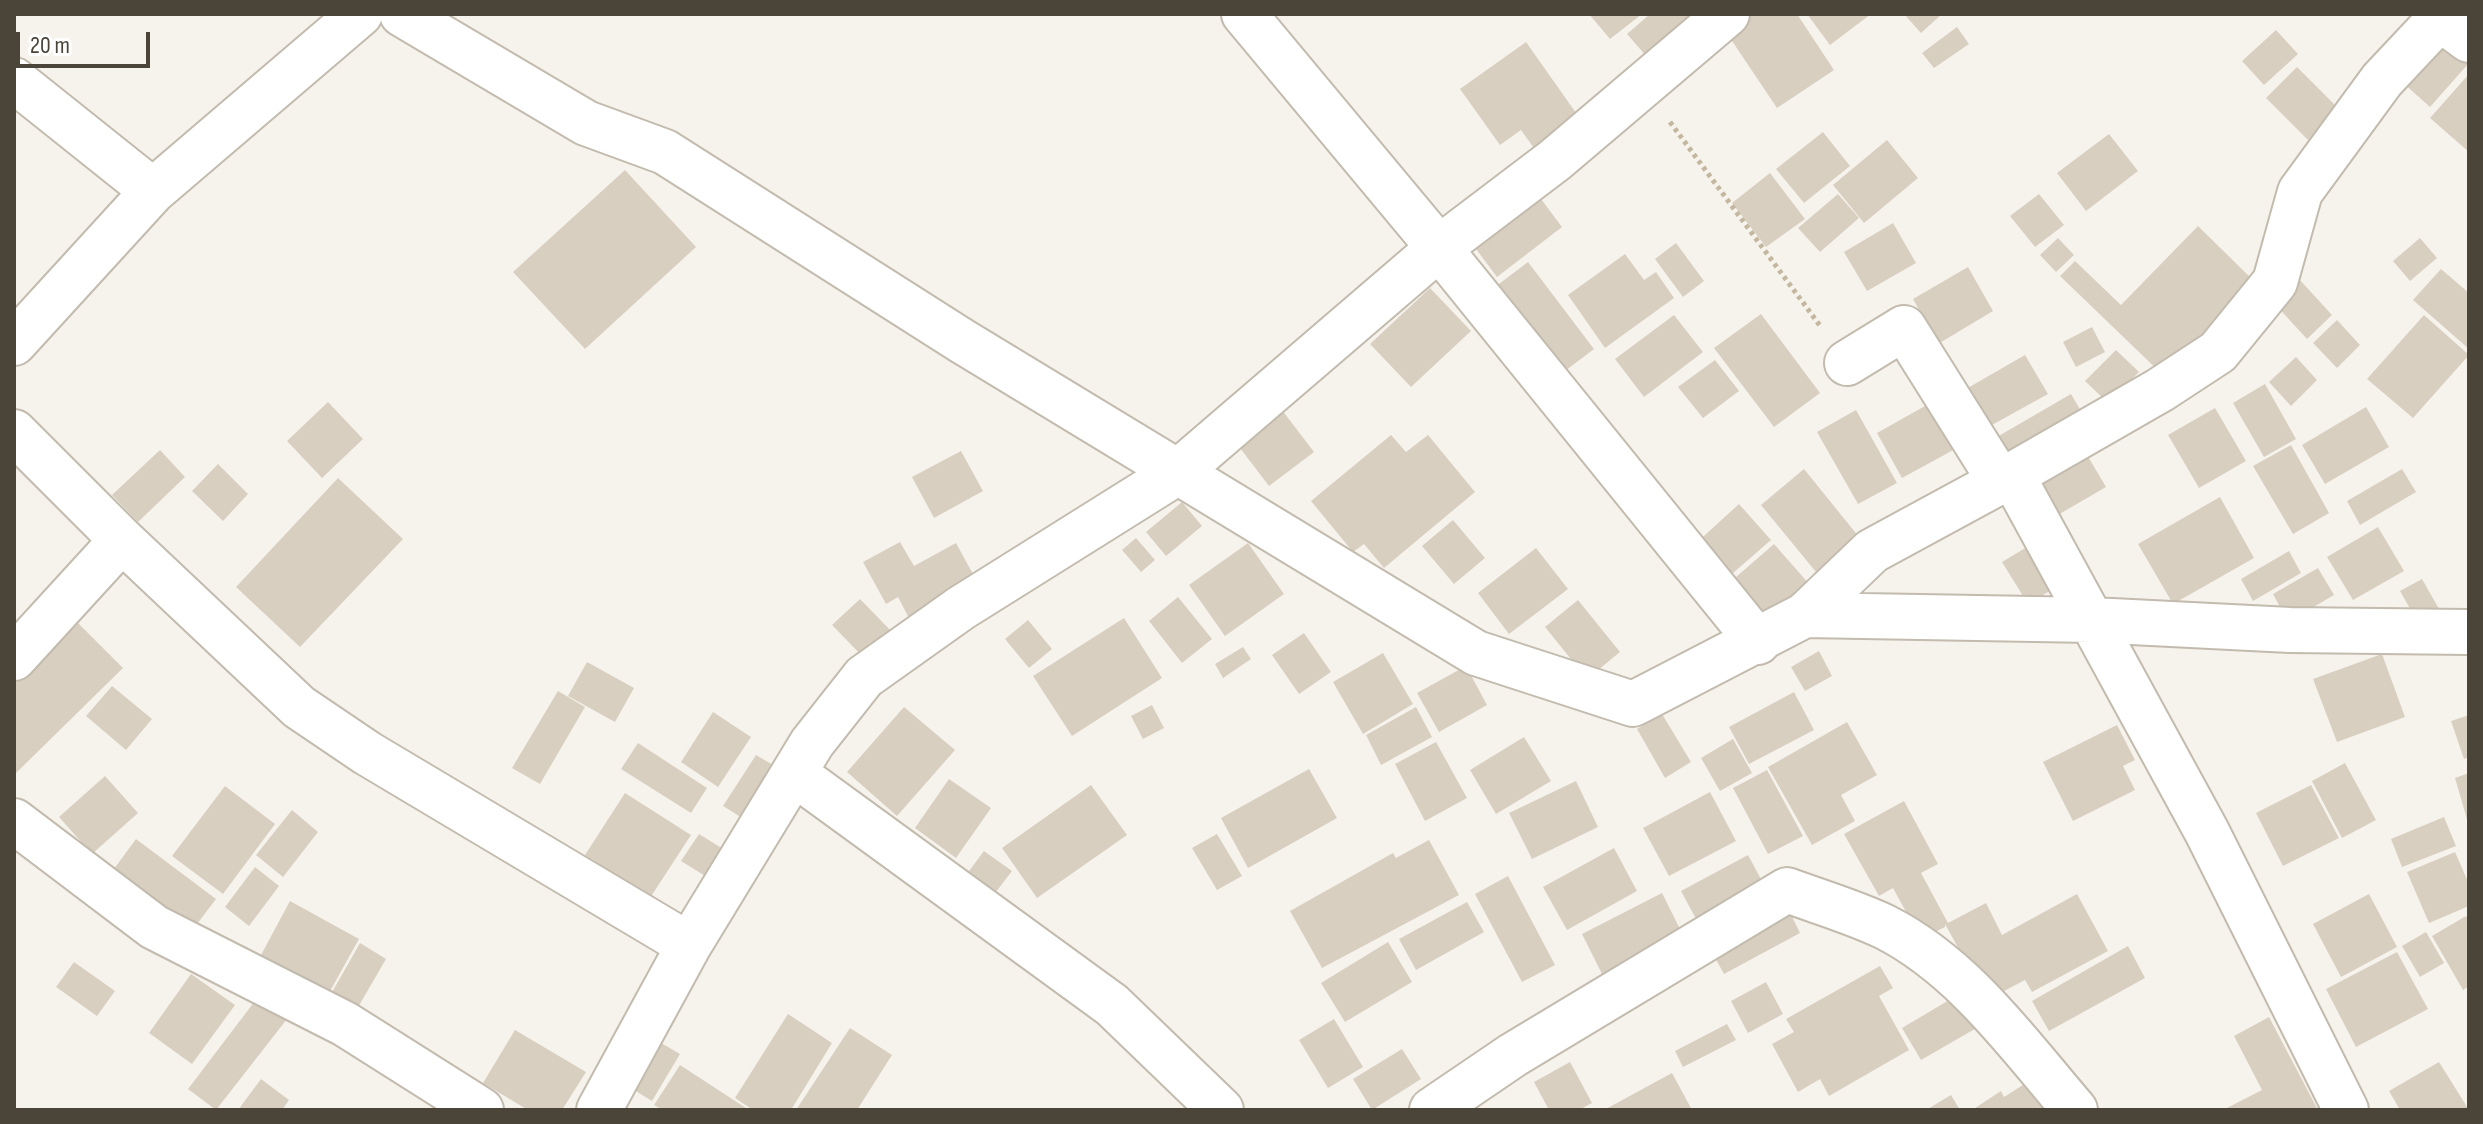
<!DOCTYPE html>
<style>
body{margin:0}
#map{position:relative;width:2483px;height:1124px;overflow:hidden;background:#f6f3ec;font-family:"Sofia Sans Condensed",sans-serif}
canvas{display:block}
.frame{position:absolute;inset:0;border:16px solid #4b4439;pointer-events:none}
.scale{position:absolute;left:16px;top:32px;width:134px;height:36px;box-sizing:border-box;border:4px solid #4b4439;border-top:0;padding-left:10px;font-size:24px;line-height:28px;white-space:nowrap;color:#4b4439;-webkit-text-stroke:6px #fff;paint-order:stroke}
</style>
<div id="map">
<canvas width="2483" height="1124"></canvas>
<div class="frame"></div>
<div class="scale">20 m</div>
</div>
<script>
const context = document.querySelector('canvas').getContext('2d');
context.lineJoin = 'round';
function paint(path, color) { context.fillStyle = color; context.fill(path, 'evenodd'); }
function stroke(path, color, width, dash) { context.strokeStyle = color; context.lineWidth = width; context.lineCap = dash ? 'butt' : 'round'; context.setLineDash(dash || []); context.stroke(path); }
paint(new Path2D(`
 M1589,14H1642L1610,39Z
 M1650,14H1699L1647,57L1627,34Z
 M1753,14H1797L1834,70L1777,108L1726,32Z
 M1807,14H1871L1830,45Z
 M1904,14H1942L1921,33Z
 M1957,27L1969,44L1934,68L1922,53Z
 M2276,30L2298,54L2264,85L2242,61Z
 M2445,33L2469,55V63L2430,107L2402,82Z
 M1526,42L1581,120L1536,151L1521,130L1500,145L1460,89Z
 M2297,67L2340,110L2308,140L2266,98Z
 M2469,74V152L2430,118Z
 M1823,132L1850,166L1804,203L1776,169Z
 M2109,134L2138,171L2086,211L2057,173Z
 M1887,140L1918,178L1864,223L1833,185Z
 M625,170L696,247L585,349L513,272Z
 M1770,173L1805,219L1766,247L1732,203Z
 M1535,191L1562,227L1497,277L1470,241Z
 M1838,194L1859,218L1820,252L1798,228Z
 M2039,194L2064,225L2035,247L2010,216Z
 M1893,223L1916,263L1867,291L1844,252Z
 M2198,226L2258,285L2167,379L2060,276L2075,261L2121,305Z
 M2058,238L2074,255L2056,272L2040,255Z
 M2420,238L2437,258L2410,281L2393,261Z
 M1676,243L1704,281L1683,297L1655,259Z
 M1625,254L1644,280L1656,272L1674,298L1605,348L1568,295Z
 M1528,262L1594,349L1557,377L1491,290Z
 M1968,267L1993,311L1938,344L1913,299Z
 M2441,269L2469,293V349L2413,300Z
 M2299,279L2332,315L2307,339L2274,303Z
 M1430,288L1471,331L1411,387L1370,344Z
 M1761,314L1820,393L1774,427L1714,348Z
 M1674,315L1703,352L1644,397L1615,359Z
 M2424,315L2469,355L2413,418L2367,379Z
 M2337,320L2360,345L2337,368L2313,343Z
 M2092,327L2105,352L2076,367L2063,342Z
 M2116,350L2139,372L2108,403L2085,381Z
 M2025,355L2048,394L1981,431L1959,393Z
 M2296,357L2317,380L2291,406L2269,382Z
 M1715,360L1739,391L1703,418L1678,387Z
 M2265,384L2296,439L2264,457L2233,403Z
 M2071,394L2084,416L2002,462L1990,441Z
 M328,402L363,439L322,478L287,441Z
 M1932,402L1957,448L1902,478L1877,433Z
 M2366,407L2389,447L2325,484L2302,445Z
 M2215,408L2246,461L2199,488L2168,435Z
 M1282,410L1314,452L1269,486L1237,444Z
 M1856,410L1897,483L1858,504L1817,432Z
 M1391,435L1406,452L1428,435L1475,492L1384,568L1364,544L1353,552L1311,501Z
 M2080,443L2106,487L2051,519L2025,474Z
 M2291,445L2329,513L2293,534L2253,466Z
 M160,450L185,477L138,522L112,495Z
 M961,451L983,491L934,518L912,477Z
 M218,464L248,494L223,521L192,491Z
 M1804,469L1859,537L1816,572L1761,505Z
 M2402,469L2416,492L2360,525L2347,501Z
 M338,478L403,539L300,647L236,587Z
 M2220,497L2254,558L2173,604L2138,544Z
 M1182,502L1202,526L1166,556L1146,532Z
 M1739,504L1771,540L1725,580L1694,545Z
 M1453,520L1485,558L1454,584L1422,546Z
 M2378,527L2404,571L2353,600L2327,557Z
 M1136,538L1155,560L1141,572L1122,550Z
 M900,542L914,566L956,543L980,587L912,624L898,597L886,604L863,562Z
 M1248,543L1284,594L1225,636L1189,585Z
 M1774,544L1810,585L1764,625L1728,584Z
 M2027,547L2053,589L2028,604L2002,562Z
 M1536,548L1568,589L1509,634L1478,593Z
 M2289,551L2301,573L2253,601L2241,579Z
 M2318,568L2334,595L2288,622L2273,594Z
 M2422,579L2439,609L2417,621L2400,591Z
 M1178,597L1212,639L1182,663L1149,621Z
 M860,599L893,633L866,660L832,625Z
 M1578,600L1620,652L1587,679L1545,627Z
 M1124,618L1162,678L1072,736L1033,676Z
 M75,620L123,668L14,775V680Z
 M1028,620L1052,649L1029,668L1005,639Z
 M1304,633L1331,672L1299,694L1272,655Z
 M1243,647L1251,659L1223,678L1215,664Z
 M1819,651L1832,676L1805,691L1791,667Z
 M1383,653L1413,704L1363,734L1333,682Z
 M2382,654L2405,717L2337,742L2313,679Z
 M587,662L634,688L615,722L568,696Z
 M1466,666L1487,705L1439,732L1417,693Z
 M112,686L152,719L126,750L86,716Z
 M558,691L585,707L540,784L512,768Z
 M1794,692L1814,730L1749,764L1729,727Z
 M1152,705L1164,728L1143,739L1131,716Z
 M904,707L955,750L897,816L847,772Z
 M1416,707L1432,737L1381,765L1366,735Z
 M713,712L751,737L718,787L681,762Z
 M1662,714L1691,762L1665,778L1637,729Z
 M2469,715V757L2464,759L2451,721Z
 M1847,722L1877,775L1841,795L1855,821L1812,845L1768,767Z
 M2117,725L2135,760L2123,766L2135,790L2073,821L2043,762Z
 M1524,737L1551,781L1496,814L1470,770Z
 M1733,739L1752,773L1720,791L1701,758Z
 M1436,742L1467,798L1425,821L1395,764Z
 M638,743L707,788L691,813L621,769Z
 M756,755L778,768L744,819L723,806Z
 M2345,763L2376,820L2342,838L2312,781Z
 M1309,769L1337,818L1248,868L1221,818Z
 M1767,770L1803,836L1768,854L1733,788Z
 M2469,773V823H2468L2455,778Z
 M105,776L138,813L92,854L59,817Z
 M949,779L991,808L956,858L915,828Z
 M1576,781L1598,827L1532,859L1509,813Z
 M1091,785L1127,835L1037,898L1002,848Z
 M2311,785L2339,838L2283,866L2256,813Z
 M225,786L275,824L223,894L172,856Z
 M1710,792L1736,841L1669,876L1643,828Z
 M625,793L691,835L650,898L585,855Z
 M1904,801L1938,864L1921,873L1948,923L1986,903L2002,935L2077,894L2108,951L2032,992L2025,980L1987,1000L1945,924V927L1921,939L1893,888L1879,896L1844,834Z
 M292,810L318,832L283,877L256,855Z
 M2444,817L2456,846L2402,867L2391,839Z
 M699,834L728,852L710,879L681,861Z
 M1217,834L1242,876L1217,890L1192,848Z
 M136,839L216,899L188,936L108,877Z
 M1429,840L1459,895L1322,968L1290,911L1393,853L1396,858Z
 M1614,848L1637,891L1567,930L1543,887Z
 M984,851L1012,871L996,892L969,871Z
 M2455,852L2469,884V906L2429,923L2407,872Z
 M1748,855L1769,894L1702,930L1681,891Z
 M255,867L279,886L249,926L225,907Z
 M1508,876L1555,965L1522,982L1475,894Z
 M1662,893L1685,939L1605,980L1582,934Z
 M2369,894L2397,947L2341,977L2313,924Z
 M290,901L359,939L329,993L261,955Z
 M1467,902L1484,932L1416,970L1399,939Z
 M1785,902L1800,933L1724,974L1707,943Z
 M2466,916L2469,922V986L2463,990L2432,936Z
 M2426,932L2444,963L2420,977L2402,946Z
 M1388,942L1412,982L1345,1022L1321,983Z
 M360,943L386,959L357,1009L331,994Z
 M2128,946L2145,978L2049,1031L2032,1001Z
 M2397,952L2428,1009L2356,1047L2326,989Z
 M74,962L115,991L97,1016L56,987Z
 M1880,966L1893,988L1879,996L1909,1050L1829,1096L1820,1079L1798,1092L1772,1044L1794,1032L1786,1019Z
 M191,974L235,1005L192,1064L149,1033Z
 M1766,982L1783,1014L1748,1033L1731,1001Z
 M1961,993L1980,1026L1921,1060L1902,1028Z
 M258,997L287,1019L216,1110L188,1089Z
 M788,1014L832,1043L791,1110H753L735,1098Z
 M2269,1017L2318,1110H2223L2262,1090L2234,1036Z
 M1334,1019L1363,1067L1328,1088L1299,1040Z
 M1727,1024L1736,1040L1683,1067L1675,1051Z
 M850,1028L892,1055L857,1110H796Z
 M515,1030L586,1072L562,1110H528L483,1083Z
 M649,1036L680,1054L652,1101L621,1082Z
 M1402,1049L1421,1079L1372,1110L1353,1079Z
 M1570,1062L1592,1103L1579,1110H1549L1534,1082Z
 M2439,1062L2469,1110H2400L2389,1091Z
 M680,1065L749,1110H663L654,1105Z
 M1672,1073L1692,1110H1604Z
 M2034,1078L2054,1110H1972L2001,1091L2004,1097Z
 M261,1079L289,1100L282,1110H238Z
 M1951,1095L1960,1110H1926Z`), '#d8cfc1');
const minor = new Path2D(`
 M402,14L586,123L665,152L962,341L1476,653L1633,704L1805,615L2092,620L2290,630L2469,632
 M1244,14L1439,248L1758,642
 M2439,18L2469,40
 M14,80L153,191
 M14,343L153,191L360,14
 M1847,363L1904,328L2000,481
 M14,432L122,540L299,707L367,753L689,945
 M1805,615L1872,551L2012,475
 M14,658L122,540
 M795,774L1112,1005L1221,1110
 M14,821L154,927L345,1024L481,1110
 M599,1110L689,945L812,743L864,677L961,608L1178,472L1439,248L1555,160L1727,14
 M1432,1110L1513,1055L1787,890C1819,902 1854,912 1885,927C1964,967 2019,1045 2075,1110
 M2346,1110L2207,832L2012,475L2160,390L2218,352L2275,282L2300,192L2382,80L2429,30`);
stroke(minor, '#c2bbae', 48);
stroke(new Path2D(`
 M1670,122L1821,327`), '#c4b79f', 5, [4, 4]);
stroke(minor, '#fff', 44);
</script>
